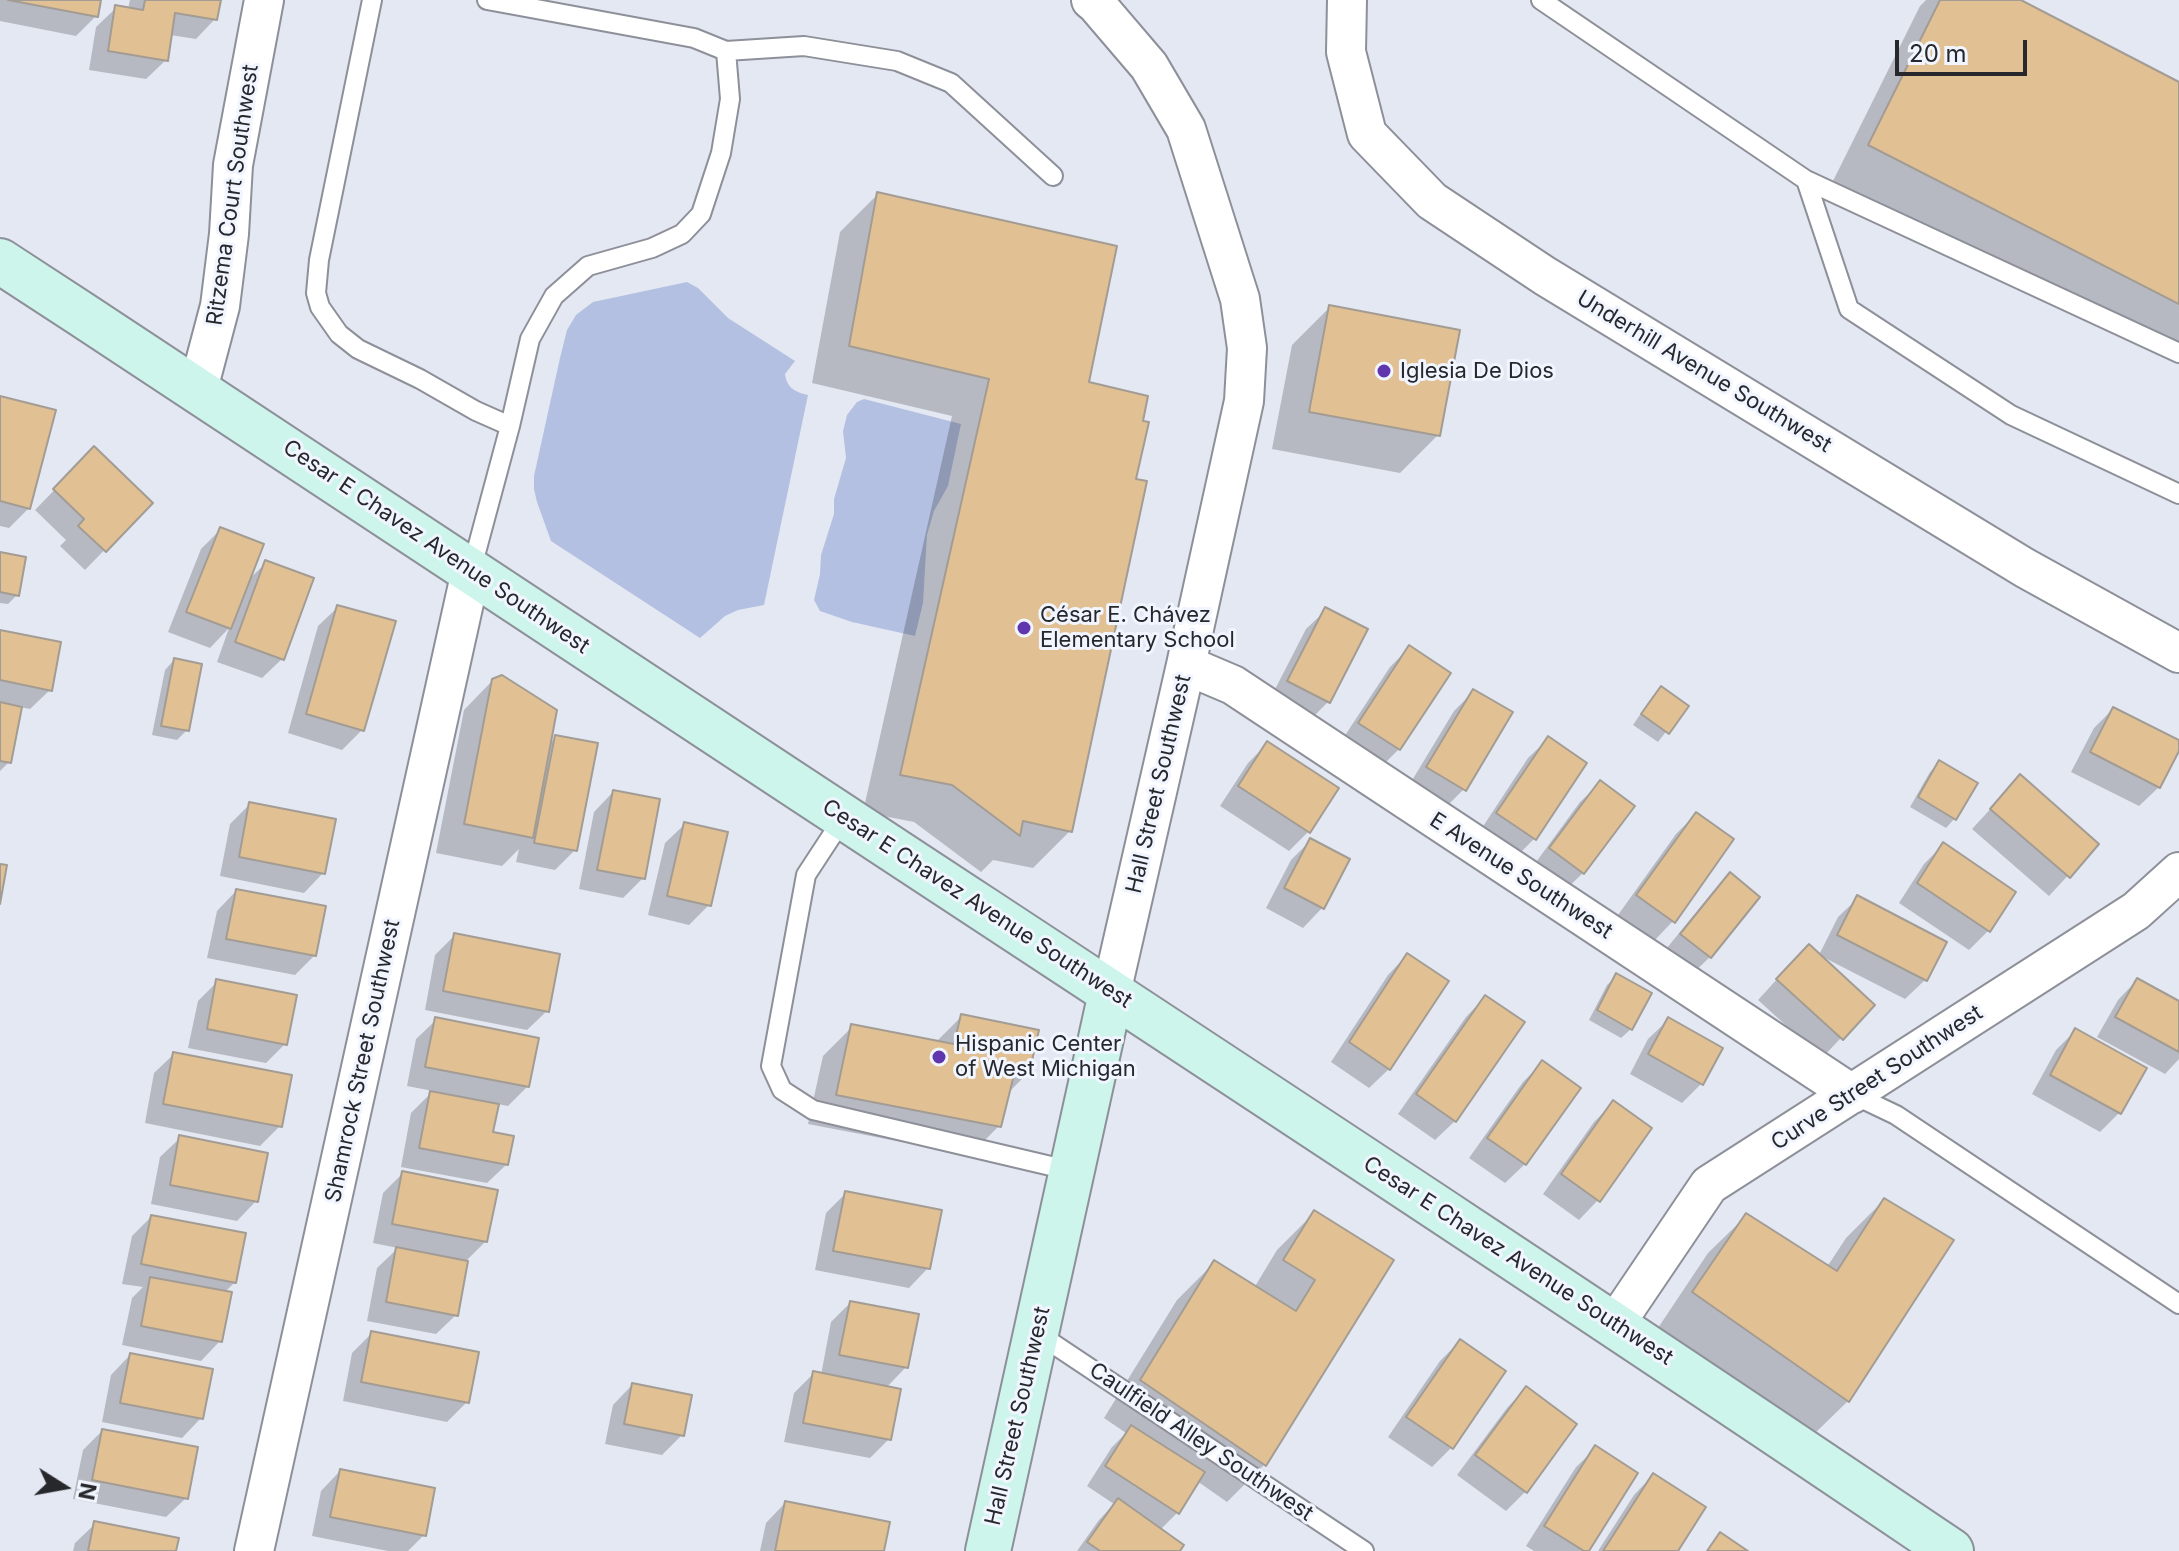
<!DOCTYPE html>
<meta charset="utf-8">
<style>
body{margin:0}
#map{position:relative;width:2179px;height:1551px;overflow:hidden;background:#e4e8f2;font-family:Inter,sans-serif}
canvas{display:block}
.north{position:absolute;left:24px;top:1447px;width:80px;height:80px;-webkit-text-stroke:6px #f1f5ff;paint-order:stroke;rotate:101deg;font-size:22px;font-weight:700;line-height:32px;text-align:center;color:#26282b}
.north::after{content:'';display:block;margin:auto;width:28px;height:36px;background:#26282b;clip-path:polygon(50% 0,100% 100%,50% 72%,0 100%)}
.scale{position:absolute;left:1895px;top:40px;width:132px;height:36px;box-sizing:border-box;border:4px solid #26282b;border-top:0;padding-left:10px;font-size:24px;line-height:28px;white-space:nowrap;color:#26282b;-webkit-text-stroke:6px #f1f5ff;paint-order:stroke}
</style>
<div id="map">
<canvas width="2179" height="1551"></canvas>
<div class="north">N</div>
<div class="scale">20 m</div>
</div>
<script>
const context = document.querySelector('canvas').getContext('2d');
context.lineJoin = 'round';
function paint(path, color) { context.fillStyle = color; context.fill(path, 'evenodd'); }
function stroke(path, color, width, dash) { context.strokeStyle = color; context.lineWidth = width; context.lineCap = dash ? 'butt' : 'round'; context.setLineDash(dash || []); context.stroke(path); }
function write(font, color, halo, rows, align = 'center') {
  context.font = font + ' Inter,sans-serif'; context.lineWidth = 6; context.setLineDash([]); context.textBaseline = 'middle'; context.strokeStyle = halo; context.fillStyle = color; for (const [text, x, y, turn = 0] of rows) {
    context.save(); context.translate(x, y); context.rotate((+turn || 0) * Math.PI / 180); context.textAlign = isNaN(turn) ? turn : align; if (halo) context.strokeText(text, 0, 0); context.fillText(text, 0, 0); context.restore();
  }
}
paint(new Path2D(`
 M687,282L698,288L728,318L795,361L785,374C787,388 795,392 808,395L764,605L738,610L725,616L700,638L551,541L537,502L534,489V476L560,358L567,330L576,315L593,302Z
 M864,399L961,424L948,486L934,511L927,535L923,603L915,636L852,622L820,611L814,600L820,574L821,555L834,514V499L846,458L843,431L847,415L857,402Z`), '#b3c0e1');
paint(new Path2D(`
 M0,0H99L96,16L76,36L0,21Z
 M130,0H219L215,19L196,39L170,35L166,60L146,79L89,70L96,27L116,8L128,9Z
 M1926,0H2017L2179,84V360L1832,183L1920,6Z
 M878,194L1087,384L1070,831L1033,868L993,860L981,872L914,822L863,812L952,416L812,383L840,232Z
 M1329,308L1438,435L1400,473L1272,449L1292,345Z
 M0,399L29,508L9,528L0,526Z
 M94,449L150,503L85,570L60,546L66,540L35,510Z
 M221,529L248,580L266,563L282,659L262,678L217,662L229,628L210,648L168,632L201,549Z
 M0,554L17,595L8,604L0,603Z
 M338,607L362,730L342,750L288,733L318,626Z
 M1326,610L1328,702L1309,721L1269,701L1306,629Z
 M0,632L50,690L30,709L20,707L9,762L0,771Z
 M1409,648L1448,674L1399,749L1379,769L1340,743L1390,667Z
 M174,660L187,730L177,740L152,735L165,670Z
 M493,680L549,745L556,737L575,850L555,870L516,862L519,849L502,866L436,853L464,710Z
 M1661,688L1686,706L1658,742L1633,725L1652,697Z
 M1474,691L1464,789L1444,809L1408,787L1454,711Z
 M2113,709L2179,742V746L2159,787L2139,806L2071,772L2094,728Z
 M1548,739L1584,763L1534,839L1515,858L1478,834L1528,758Z
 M1267,744L1336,789L1308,832L1289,851L1220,806L1248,763Z
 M1939,763L1955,818L1946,828L1910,807L1930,772Z
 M2020,777L2097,844L2049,896L1972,829Z
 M1600,783L1632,806L1583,873L1563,892L1531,869L1580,802Z
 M613,792L643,878L623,898L579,889L594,812Z
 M250,804L323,873L304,893L220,876L230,824Z
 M1696,814L1673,921L1654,941L1618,915L1676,834Z
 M685,824L709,905L689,925L648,915L665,843Z
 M1310,841L1322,908L1303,928L1266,908L1291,860Z
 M1943,845L1988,931L1969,950L1899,903L1924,864Z
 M1730,875L1757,897L1710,957L1690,976L1662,954L1711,894Z
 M236,891L315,955L295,975L207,958L217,911Z
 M1858,898L1925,980L1905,999L1819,955L1838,917Z
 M455,935L547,1011L527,1030L425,1010L435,955Z
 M1407,955L1389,1069L1369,1088L1331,1062L1388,975Z
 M1789,966L1872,1005L1822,1058L1758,1000Z
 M1617,976L1631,1029L1621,1038L1589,1020L1607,985Z
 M2137,980L2179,1004V1059L2165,1074L2097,1037L2118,1000Z
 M217,982L285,1044L266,1063L188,1048L198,1001Z
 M1485,997L1455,1121L1435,1140L1398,1114L1466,1017Z
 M962,1016L1028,1073L1008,1093L999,1126L970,1155L808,1124L823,1056L852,1027L935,1043Z
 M436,1020L528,1086L508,1106L497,1104L491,1134L507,1164L487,1183L401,1167L411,1113L433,1091L407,1086L416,1039Z
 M1668,1020L1701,1084L1682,1103L1630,1074L1648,1039Z
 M2076,1030L2120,1112L2100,1132L2032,1094L2056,1050Z
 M174,1054L280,1126L260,1146L145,1123L154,1073Z
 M1542,1063L1525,1164L1505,1183L1469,1158L1523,1082Z
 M1614,1102L1598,1200L1579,1220L1543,1194L1594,1122Z
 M180,1138L256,1201L237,1221L151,1204L160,1157Z
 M403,1173L486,1241L466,1261L456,1315L436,1334L367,1321L377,1268L398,1248L373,1243L383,1193Z
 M845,1194L928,1268L909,1288L815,1270L826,1213Z
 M1884,1200L1848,1401L1810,1438L1656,1331L1708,1253L1746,1216L1827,1267L1846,1238Z
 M1314,1213L1392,1261L1265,1464L1227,1502L1197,1481L1177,1513L1160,1530L1177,1551H1077L1099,1520L1114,1504L1087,1486L1112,1447L1126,1433L1104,1418L1177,1300L1214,1263L1254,1288L1277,1250Z
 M151,1217L235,1282L224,1293L220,1341L201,1361L122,1345L132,1298L143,1287L122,1284L132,1236Z
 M850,1303L906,1367L886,1388L889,1439L870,1458L784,1442L794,1393L813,1374L821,1375L831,1322Z
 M372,1333L467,1402L447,1422L343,1401L352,1353Z
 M1460,1341L1452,1447L1432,1467L1388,1437L1440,1361Z
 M130,1355L201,1418L182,1438L102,1422L111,1375Z
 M632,1385L682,1435L662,1455L605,1444L613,1405Z
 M1526,1388V1491L1506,1511L1457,1475L1507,1408Z
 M102,1431L186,1498L166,1517L73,1499L83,1450Z
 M1596,1448L1586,1551H1534L1526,1546L1576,1467Z
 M340,1471L424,1535L408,1551H388L312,1536L321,1491Z
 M1653,1475L1675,1551H1598L1634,1495Z
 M785,1503L882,1551H760L766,1523Z
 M95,1524L174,1551H73L75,1543Z`), '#0003');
const building = new Path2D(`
 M8,0H101L98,17Z
 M145,0H221L217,20L175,13L168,61L108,51L115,5L143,10Z
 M1940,0H2021L2179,82V304L1868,145Z
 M877,192L1117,246L1089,382L1148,396L1143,421L1149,422L1136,479L1147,481L1072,832L1023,821L1020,836L952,785L900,775L989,379L849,346Z
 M1329,305L1460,330L1440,436L1309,412Z
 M0,396L56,410L30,509L0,501Z
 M94,446L153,503L106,552L78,526L84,519L53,489Z
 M220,527L264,544L231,629L186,612Z
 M0,552L26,557L19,596L0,592Z
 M265,560L314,578L284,660L235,642Z
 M337,605L396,621L364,731L306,714Z
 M1325,607L1368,629L1330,703L1287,681Z
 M0,630L61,642L52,691L0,680Z
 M1409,645L1451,673L1400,750L1358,723Z
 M174,658L202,664L189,731L161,726Z
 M502,675L557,710L533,838L464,824L492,679Z
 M1661,686L1689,706L1669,734L1641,714Z
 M1473,689L1513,712L1466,791L1426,767Z
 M0,702L22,707L11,763L0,761Z
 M2113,707L2179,740V751L2160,788L2090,752Z
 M555,735L598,743L577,851L534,843Z
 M1548,736L1587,763L1536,840L1496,813Z
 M1267,741L1339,788L1310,833L1238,786Z
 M1939,760L1978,783L1956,820L1918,797Z
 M2020,774L2099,844L2070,878L1990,809Z
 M1600,780L1635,806L1584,874L1549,848Z
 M613,790L660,799L645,879L597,870Z
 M249,802L336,819L325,874L239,857Z
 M1696,812L1734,839L1675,923L1636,895Z
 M684,822L728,832L711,906L667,896Z
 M1310,838L1350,859L1324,909L1284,888Z
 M1943,842L2016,892L1990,932L1917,883Z
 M0,864L7,865L0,904Z
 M1730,872L1760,897L1711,958L1680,934Z
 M236,889L326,906L316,956L226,939Z
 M1857,895L1947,942L1927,981L1837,935Z
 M454,933L560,954L549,1012L443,991Z
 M1809,944L1875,1005L1843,1040L1776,979Z
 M1407,953L1449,981L1390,1070L1349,1042Z
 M1616,973L1652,993L1632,1030L1597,1010Z
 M2137,978L2179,1001V1052L2115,1017Z
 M216,979L297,995L287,1045L207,1029Z
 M1485,995L1525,1022L1456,1122L1416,1094Z
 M961,1014L1039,1030L1029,1074L1015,1071L1001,1127L836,1095L851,1024L954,1044Z
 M435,1017L539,1038L529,1087L425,1067Z
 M1668,1017L1723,1048L1703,1085L1648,1054Z
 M2075,1028L2147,1068L2121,1114L2050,1075Z
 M173,1052L292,1075L282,1127L163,1104Z
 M1542,1060L1581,1088L1526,1165L1487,1138Z
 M430,1091L499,1104L493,1132L514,1136L508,1165L419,1148Z
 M1613,1100L1652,1128L1600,1202L1561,1174Z
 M179,1135L268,1153L258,1202L170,1185Z
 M402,1171L498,1190L487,1242L392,1224Z
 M845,1191L942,1210L930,1269L833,1251Z
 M1884,1198L1954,1240L1849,1402L1692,1292L1746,1213L1837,1271Z
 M1314,1210L1394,1260L1266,1466L1140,1380L1214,1260L1296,1311L1315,1280L1283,1260Z
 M151,1215L246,1233L236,1283L141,1264Z
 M396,1247L468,1261L458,1316L386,1302Z
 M150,1277L232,1292L222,1342L141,1326Z
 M850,1301L919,1314L908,1368L839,1355Z
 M371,1331L479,1352L469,1403L361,1382Z
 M1460,1339L1506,1371L1453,1449L1406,1417Z
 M130,1353L213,1369L203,1419L120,1403Z
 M813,1371L901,1389L891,1440L803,1423Z
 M632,1383L692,1395L684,1436L624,1424Z
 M1526,1386L1577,1424L1527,1493L1475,1455Z
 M1131,1425L1205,1472L1179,1514L1105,1466Z
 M102,1429L198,1447L188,1499L92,1480Z
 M1595,1445L1638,1473L1589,1551H1584L1544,1526Z
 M340,1469L435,1488L426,1536L330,1517Z
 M1653,1473L1706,1507L1678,1551H1603Z
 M1118,1498L1184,1545L1180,1551H1100L1087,1542Z
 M785,1501L890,1522L884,1551H775Z
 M94,1521L179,1538L176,1551H88Z
 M1720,1532L1748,1551H1707Z`);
paint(building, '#e1c093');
stroke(building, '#a29c94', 2);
const service = new Path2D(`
 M372,0L319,260L316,293L320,307L339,334L358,349L420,379L476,411L510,426
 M487,0L694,38L726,51L804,46L897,61L951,83L1053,176
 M1541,0L1806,180
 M2179,353L1806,180L1849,309L2011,415L2179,494
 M471,571L510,426L530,339L554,296L588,266L652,248L682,234L701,214L721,153L730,99L726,51
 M844,817L806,875L771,1066L782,1090L813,1110L1072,1171
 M1852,1094L1896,1115L2179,1304
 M1037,1333L1364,1551`);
const minor = new Path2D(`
 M1091,0L1096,4L1149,66L1186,129L1240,299L1247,348L1244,401L1186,665L1111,993
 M1347,0L1346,52L1367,134L1432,201L1545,276L2025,568L2179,653
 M198,389L220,306L229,234L233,165L264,0
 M1186,665L1233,685L1852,1094
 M1615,1324L1709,1185L2136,911L2179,872
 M254,1551L471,571`);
const secondary = new Path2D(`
 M0,261C266,434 530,610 795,785C1181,1039 1568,1292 1951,1551
 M988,1551L1111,993`);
stroke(service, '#8d9099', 22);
stroke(minor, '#8d9099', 42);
stroke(secondary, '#8d9099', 48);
stroke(service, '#fff', 18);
stroke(minor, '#fff', 38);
stroke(secondary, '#cef5eb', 44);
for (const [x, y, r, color] of [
 [1384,371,8,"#6036ae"],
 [1024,628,8,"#6036ae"],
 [939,1057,8,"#6036ae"]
]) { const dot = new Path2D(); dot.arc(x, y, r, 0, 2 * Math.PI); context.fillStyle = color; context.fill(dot); stroke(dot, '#f1f5ff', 3); }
write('22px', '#26282b', '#f1f5ff', [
 ["Ritzema Court Southwest",233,195,-82],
 ["Underhill Avenue Southwest",1704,372,31],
 ["Cesar E Chavez Avenue Southwest",436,547,34],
 ["Hall Street Southwest",1159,784,-77],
 ["E Avenue Southwest",1521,876,33],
 ["Cesar E Chavez Avenue Southwest",977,904,33],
 ["Shamrock Street Southwest",363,1061,-78],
 ["Curve Street Southwest",1877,1078,-33],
 ["Cesar E Chavez Avenue Southwest",1518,1261,33],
 ["Hall Street Southwest",1018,1416,-77],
 ["Caulfield Alley Southwest",1201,1442,34]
]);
write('22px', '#26282b', '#f1f5ff', [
 ["Iglesia De Dios",1400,371],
 ["César E. Chávez",1040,615],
 ["Elementary School",1040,640],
 ["Hispanic Center",955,1044],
 ["of West Michigan",955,1069]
], 'left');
</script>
